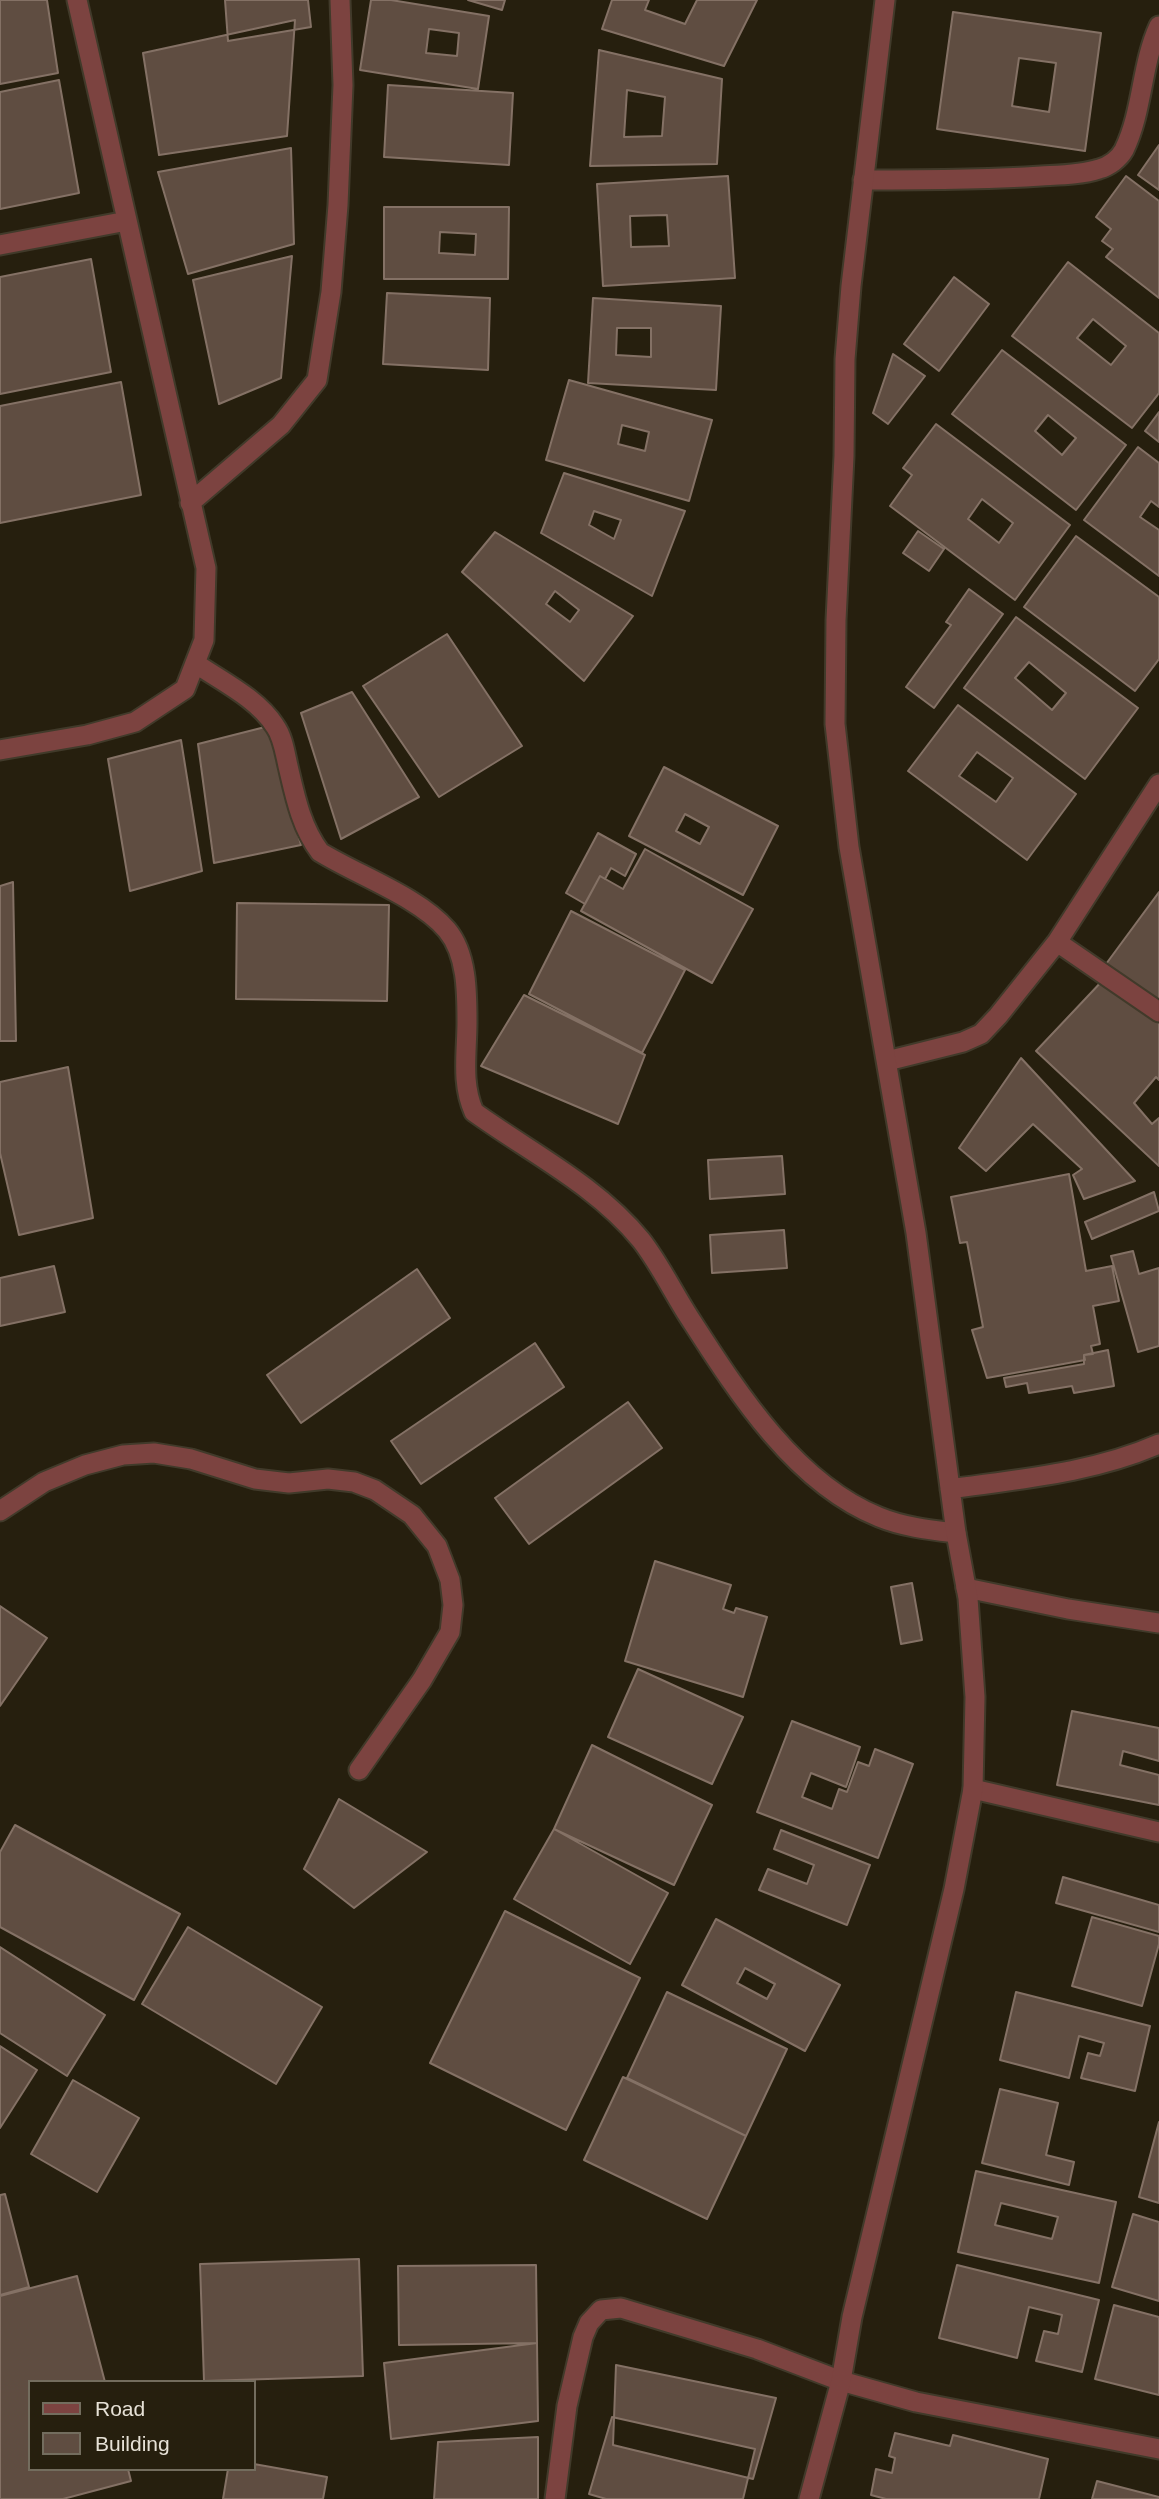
<!DOCTYPE html>
<style>
body{margin:0}
#map{position:relative;width:1159px;height:2499px;overflow:hidden;background:#261f0e;font-family:Arial,sans-serif}
canvas{display:block}
.legend{position:absolute;left:28px;top:2380px;width:228px;height:91px;box-sizing:border-box;background:#261f0e;border:2px solid #736d5e;margin:0;padding:9px 12px;list-style:none;font-size:21px;color:#e6e1d6}
.legend li{display:flex;align-items:center;gap:14px;height:35px}
.legend b{width:35px;border:2px solid #736d5e}
</style>
<div id="map">
<canvas width="1159" height="2499"></canvas>
<ul class="legend">
<li><b style="height:9px;background:#7c4340"></b>Road</li>
<li><b style="height:19px;background:#5f4d41"></b>Building</li>
</ul>
</div>
<script>
const context = document.querySelector('canvas').getContext('2d');
context.lineJoin = 'round';
function paint(path, color) { context.fillStyle = color; context.fill(path, 'evenodd'); }
function stroke(path, color, width, dash) { context.strokeStyle = color; context.lineWidth = width; context.lineCap = dash ? 'butt' : 'round'; context.setLineDash(dash || []); context.stroke(path); }
const building = new Path2D(`
 M0,0H47L58,73L0,84Z
 M225,0H308L311,27L228,41Z
 M371,0H391L489,16L478,89L360,70ZM429,29L459,33L457,56L426,53Z
 M468,0H505L502,10Z
 M612,0H649L645,10L685,24L697,0H757L724,66L602,29Z
 M953,12L1101,33L1085,151L937,129ZM1019,58L1056,63L1049,112L1012,106Z
 M295,20L287,136L159,155L143,53Z
 M599,50L722,79L717,164L590,166ZM627,90L665,97L662,136L624,137Z
 M59,80L79,193L0,209V92Z
 M388,85L513,93L509,165L384,157Z
 M1159,145V190L1138,175Z
 M291,148L294,244L188,274L158,172Z
 M728,176L735,278L603,286L597,184ZM667,215L669,246L631,247L630,216Z
 M1126,176L1159,201V298L1106,257L1113,249L1102,241L1111,229L1096,217Z
 M384,207H509L508,279H384ZM440,232L476,234L475,255L439,253Z
 M292,256L281,378L219,404L193,280Z
 M91,259L111,372L0,394V277Z
 M1068,262L1159,333V393L1132,428L1012,336ZM1093,319L1126,346L1111,365L1077,338Z
 M954,277L989,304L939,371L904,344Z
 M387,293L490,298L488,370L383,364Z
 M593,298L721,306L716,390L588,383ZM617,328H651V357L616,355Z
 M1002,350L1126,445L1076,510L952,414ZM1048,415L1076,438L1062,455L1035,431Z
 M893,354L925,376L888,424L873,413Z
 M569,380L712,420L689,501L546,460ZM622,425L649,432L645,451L618,444Z
 M121,382L141,495L0,523V406Z
 M1159,412V442L1145,431Z
 M936,424L1070,525L1015,600L890,506L912,475L903,468ZM982,499L1013,523L999,543L968,519Z
 M1138,447L1159,463V507L1151,501L1140,517L1159,530V576L1084,520Z
 M564,473L685,511L652,596L541,533ZM594,511L621,520L614,539L589,525Z
 M918,531L944,549L929,571L903,553Z
 M495,532L633,616L584,681L462,572ZM555,591L579,610L570,622L546,604Z
 M1076,536L1159,597V659L1135,691L1024,607Z
 M969,589L1003,614L934,708L906,687L951,625L946,622Z
 M1016,617L1138,708L1085,779L964,688ZM1029,662L1066,693L1052,710L1015,678Z
 M447,634L522,746L439,797L363,686Z
 M352,692L419,797L341,839L301,713Z
 M958,705L1076,794L1027,860L908,771ZM977,752L1013,778L996,802L959,776Z
 M269,726L301,845L214,863L198,744Z
 M181,740L202,871L130,891L108,759Z
 M664,767L778,826L743,895L629,836ZM685,814L709,827L700,844L676,831Z
 M598,833L636,854L625,876L611,868L605,879L600,876L585,904L566,893Z
 M645,849L753,909L712,983L581,911L600,876L623,889Z
 M13,882L16,1041H0V886Z
 M1159,892V1003L1106,964Z
 M237,903L389,905L387,1001L236,999Z
 M571,911L685,970L642,1053L529,994Z
 M1104,979L1159,1021V1080L1156,1077L1134,1103L1152,1124L1159,1118V1166L1036,1051Z
 M524,995L645,1055L618,1124L481,1066Z
 M1021,1058L1135,1181L1084,1199L1073,1175L1082,1169L1033,1124L986,1171L959,1148Z
 M68,1067L93,1218L19,1235L0,1153V1082Z
 M782,1156L785,1194L710,1199L708,1160Z
 M1069,1174L1086,1271L1112,1266L1119,1301L1093,1306L1100,1344L1091,1346L1093,1354L1084,1355L1085,1360L987,1378L972,1330L983,1327L967,1242L960,1243L951,1197Z
 M1154,1192L1159,1211L1092,1239L1085,1222Z
 M784,1230L787,1268L712,1273L710,1235Z
 M1133,1251L1139,1274L1159,1268V1346L1138,1352L1111,1256Z
 M54,1266L65,1312L0,1326V1278Z
 M417,1269L450,1318L301,1423L267,1375Z
 M535,1343L564,1387L421,1484L391,1441Z
 M1108,1350L1114,1386L1074,1393L1072,1386L1029,1393L1027,1383L1006,1387L1004,1378L1084,1364V1355Z
 M628,1402L662,1448L529,1544L495,1498Z
 M655,1561L731,1585L723,1609L734,1613L736,1608L767,1617L743,1697L625,1661Z
 M912,1583L922,1640L901,1644L891,1587Z
 M0,1606L47,1638L0,1706Z
 M638,1669L743,1717L712,1784L608,1737Z
 M1072,1711L1159,1728V1761L1123,1751L1120,1765L1159,1775V1805L1057,1785Z
 M792,1721L860,1747L846,1787L811,1773L802,1797L832,1809L839,1789L847,1792L858,1762L869,1766L875,1749L913,1764L878,1858L757,1812Z
 M592,1745L712,1805L674,1885L554,1829Z
 M339,1799L427,1852L354,1908L304,1869Z
 M15,1825L180,1914L134,2000L0,1927V1852Z
 M554,1829L668,1893L630,1964L514,1899Z
 M781,1830L870,1865L847,1925L759,1890L768,1869L807,1884L814,1865L774,1849Z
 M1063,1877L1159,1905V1932L1056,1903Z
 M505,1911L640,1978L566,2130L430,2063Z
 M1092,1917L1159,1936V1944L1142,2006L1072,1986Z
 M716,1919L840,1985L805,2051L682,1985ZM745,1968L775,1984L767,1999L737,1983Z
 M188,1927L322,2007L276,2084L142,2004Z
 M0,1947L105,2015L67,2076L0,2033Z
 M667,1992L787,2049L746,2136L627,2078Z
 M1016,1992L1150,2026L1135,2091L1081,2078L1088,2053L1100,2056L1104,2043L1079,2036L1069,2078L1000,2060Z
 M0,2046L37,2070L0,2128Z
 M623,2077L746,2136L707,2219L584,2160Z
 M73,2080L139,2118L97,2192L31,2154Z
 M1000,2089L1058,2103L1046,2155L1074,2162L1069,2185L982,2163Z
 M1159,2122V2203L1139,2197Z
 M976,2171L1116,2202L1099,2283L958,2252ZM1001,2203L1058,2217L1052,2239L995,2225Z
 M5,2194L29,2287L0,2295V2195Z
 M1133,2214L1159,2222V2301L1112,2287Z
 M359,2259L363,2376L204,2381L200,2264Z
 M536,2265L537,2343L399,2345L398,2266Z
 M957,2265L1099,2300L1082,2372L1036,2361L1044,2331L1058,2334L1062,2315L1029,2307L1017,2358L939,2338Z
 M77,2276L105,2382H30V2469H128L131,2481L63,2499H0V2296Z
 M1114,2305L1159,2317V2395L1095,2379Z
 M537,2343L538,2421L391,2439L384,2363Z
 M616,2365L776,2398L753,2479L613,2445Z
 M612,2417L755,2449L743,2499H606L589,2494Z
 M895,2433L950,2446L953,2435L1048,2459L1039,2499H886L871,2495L876,2469L892,2473L895,2458L889,2456Z
 M538,2437V2499H434L438,2442Z
 M254,2464L327,2477L323,2499H223L228,2469H254Z
 M1097,2481L1159,2497V2499H1092Z`);
paint(building, '#5f4d41');
stroke(building, '#847165', 2);
const minor = new Path2D(`
 M863,180C923,180 982,180 1041,176C1059,175 1081,175 1099,169C1109,166 1119,159 1124,150C1143,111 1141,65 1159,26
 M0,245L127,221
 M190,503L281,425L317,380L331,292L338,205L343,85L340,0
 M195,663C221,681 257,698 275,726C283,737 285,753 288,766C295,796 301,827 320,852C357,875 419,897 447,930C467,954 467,992 467,1022C467,1053 461,1083 474,1112C531,1153 596,1185 641,1240C659,1263 673,1292 689,1317C736,1390 794,1483 879,1517C903,1527 931,1530 956,1533
 M0,750L87,735L135,722L185,689L204,640L206,568L77,0
 M1057,942L1159,1012
 M887,1061L963,1042L981,1034L998,1016L1057,942L1159,784
 M0,1511L44,1482L85,1465L123,1455L154,1453L191,1459L255,1479L289,1483L328,1479L354,1482L375,1490L412,1515L437,1546L450,1580L453,1605L450,1632L422,1680L359,1770
 M966,1588L1068,1609L1159,1623
 M973,1789L1159,1832
 M555,2499L567,2406L583,2337L589,2323L601,2310L621,2308L757,2349L841,2381L916,2402L1159,2449`);
const tertiary = new Path2D(`
 M950,1489C1020,1479 1093,1473 1159,1444
 M809,2499L841,2381L852,2317L954,1889L973,1789L975,1697L968,1598L956,1533L916,1233L849,847L835,724L836,620L844,456L845,359L851,286L885,0`);
stroke(minor, '#413a2a', 23);
stroke(tertiary, '#413a2a', 23);
stroke(minor, '#7c4340', 19);
stroke(tertiary, '#7c4340', 19);
</script>
